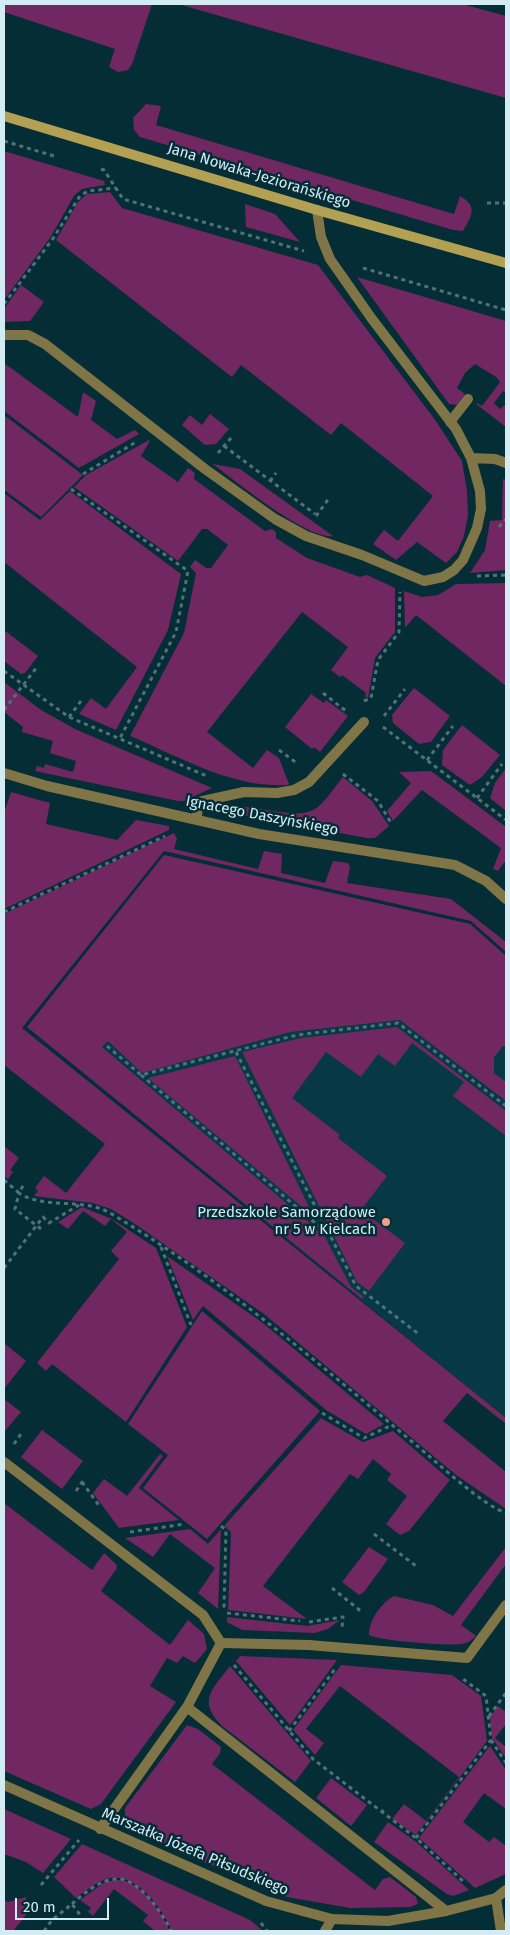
<!DOCTYPE html>
<meta charset="utf-8">
<style>
body{margin:0}
#map{position:relative;width:510px;height:1935px;overflow:hidden;background:#052d36;font-family:"Fira Sans",sans-serif}
canvas{display:block}
.frame{position:absolute;inset:0;border:5px solid #d3ecf3;pointer-events:none}
.scale{position:absolute;left:15px;top:1898px;width:94px;height:22px;box-sizing:border-box;border:2px solid #d3ecf3;border-top:0;padding-left:6px;font-size:15px;line-height:18px;white-space:nowrap;color:#d3ecf3;-webkit-text-stroke:4px #052d36;paint-order:stroke}
</style>
<div id="map">
<canvas width="510" height="1935"></canvas>
<div class="frame"></div>
<div class="scale">20 m</div>
</div>
<script>
const context = document.querySelector('canvas').getContext('2d');
context.lineJoin = 'round';
function paint(path, color) { context.fillStyle = color; context.fill(path, 'evenodd'); }
function stroke(path, color, width, dash) { context.strokeStyle = color; context.lineWidth = width; context.lineCap = dash ? 'butt' : 'round'; context.setLineDash(dash || []); context.stroke(path); }
function write(font, color, halo, rows, align = 'center') {
  context.font = font + ' "Fira Sans",sans-serif'; context.lineWidth = 5; context.setLineDash([]); context.textBaseline = 'middle'; context.strokeStyle = halo; context.fillStyle = color; for (const [text, x, y, turn = 0] of rows) {
    context.save(); context.translate(x, y); context.rotate((+turn || 0) * Math.PI / 180); context.textAlign = isNaN(turn) ? turn : align; if (halo) context.strokeText(text, 0, 0); context.fillText(text, 0, 0); context.restore();
  }
}
paint(new Path2D(`
 M164,855L470,924L506,956V1416H503L27,1027Z`), '#063944');
paint(new Path2D(`
 M4,4H152L132,64L128,70L118,72L109,67L115,49L4,12Z
 M178,4H462L506,16V98Z
 M146,104L161,106L156,125L454,214L460,196C478,206 472,216 463,231L453,230L140,137L134,130L133,118Z
 M4,151L104,181L105,185L82,189L74,196L50,238L4,300Z
 M110,192L122,208L318,265L436,421L462,461L467,491L468,515L464,536L457,552L446,563L417,542L396,560L373,544L384,530L398,541L433,496L341,423L331,435L241,365L232,377L56,240L78,202L87,194Z
 M245,204L275,214L300,242L246,227Z
 M357,277L506,321V393L503,391L494,403L500,409L506,404V427L476,404L477,403L482,406L500,382L496,377L475,364L465,373L457,388L465,394L457,405L449,404Z
 M21,285L44,302L30,321L4,322V309Z
 M4,363L78,417L83,392L96,401L91,420L117,439L135,430L139,434L79,468L4,411Z
 M210,414L229,429L216,444L205,445L182,425L190,415L202,425Z
 M4,415L83,475L41,517L4,490Z
 M149,440L150,441L141,456L178,482L188,468L195,473L194,479L265,531L272,529L276,532V538L307,558L360,577L367,575L395,588V632L375,658L368,698L365,696L366,693L342,675L340,677L331,670L348,647L302,612L207,732L253,768L267,750L279,758L289,784L287,785C231,788 180,757 130,736L184,633L196,573L190,567L195,560L206,568H211L228,545L207,529H202L178,561L74,487L86,475Z
 M213,464L240,469L333,536C308,540 235,481 213,464Z
 M503,479L506,480V570L470,573L485,550L490,521L502,520Z
 M70,491L181,574L168,630L116,730L79,714L91,698L106,709L137,667L4,562V493L40,520Z
 M506,583V686L416,615L405,628L404,591L422,597L438,595L456,584Z
 M4,630L38,656L25,673L21,674L4,661Z
 M4,682L41,710L75,729L212,788L184,801H178L35,771L37,766L44,768L45,764L73,772L76,761L50,753L53,741L22,732L23,727L4,712Z
 M414,688L450,716L431,742L419,744L393,723L392,715Z
 M311,694L324,703L326,700L348,716L320,752L314,747L312,749L285,727Z
 M462,725L500,755L482,777L470,785L442,765L443,750Z
 M506,768V811L490,798L495,783Z
 M431,771L506,827V860L498,871L493,869L501,848L422,790L393,821L387,811L411,783L399,772Z
 M343,777L372,801L389,826L375,838H367L214,810C247,797 296,825 318,807C327,799 335,787 343,777Z
 M11,792L50,803L46,824L117,840L136,820L169,826V830L4,909V813Z
 M174,833L177,839L174,849L258,869L264,851L282,854L281,873L325,883L333,861L348,863L350,867L347,883L451,899L506,942V952L471,921L164,851L22,1028L506,1418V1424L467,1393L443,1421L506,1472V1509L456,1475L264,1314L135,1224L111,1209L92,1203L34,1196L38,1191L35,1188L44,1176L66,1193L105,1144L4,1065V914Z
 M164,855L470,924L506,956V1046H503L494,1057V1073L506,1082V1101L400,1020L290,1032L142,1073L108,1041L102,1047L324,1235L351,1287L364,1297L362,1299L27,1027Z
 M397,1027L506,1111V1136L453,1096L464,1082L412,1043L395,1066L378,1054L361,1077L326,1052L292,1098L340,1135L338,1138L387,1176L361,1210L405,1243L369,1291L357,1282L242,1052L301,1038Z
 M235,1056L314,1217L148,1078Z
 M4,1146L19,1158L10,1170L13,1172L8,1179L4,1176Z
 M82,1207L112,1219L156,1248L187,1327L126,1422L52,1364L46,1371L37,1363L119,1259L111,1251L127,1232L111,1219L105,1226L83,1211L68,1229L58,1222Z
 M167,1256L263,1323L384,1424L366,1434L326,1410L203,1306L193,1320Z
 M202,1311L320,1411L207,1539L143,1488L168,1455L128,1424Z
 M4,1343L26,1361L4,1389Z
 M4,1399L21,1412L4,1432Z
 M321,1418L363,1442L393,1431L450,1480L409,1531L400,1535L386,1524L407,1496L387,1480L391,1474L373,1459L358,1479L350,1474L263,1586L307,1619L228,1610L231,1532L224,1526Z
 M42,1430L83,1461L62,1489L21,1457Z
 M160,1454L163,1456L139,1488L179,1520L119,1528L93,1493L104,1479L127,1496Z
 M4,1503L92,1570L104,1553L116,1564L117,1568L101,1591L170,1645L188,1620L204,1634L207,1649L195,1663L183,1656L177,1663L167,1658L150,1686L176,1702L101,1804L91,1809L4,1771Z
 M190,1529L208,1544L221,1529L218,1609L198,1593L215,1568L170,1534L153,1557L125,1538Z
 M369,1547L388,1559L364,1592L359,1595L342,1582Z
 M506,1547V1564L461,1625L476,1636C472,1640 468,1643 462,1644C449,1646 380,1641 369,1635C369,1620 381,1603 394,1596L433,1605L453,1616Z
 M227,1617L307,1626L340,1620L328,1629L315,1633L242,1630L227,1622Z
 M240,1656L337,1660L290,1725L236,1661Z
 M341,1665L452,1675L481,1696L487,1741L416,1835L392,1819L404,1804L426,1821L459,1777L340,1686L306,1729L324,1743L315,1755L293,1730Z
 M230,1666L311,1761L295,1782L222,1726C197,1700 212,1690 230,1666Z
 M498,1706L506,1712V1724L495,1738L506,1747V1758L492,1738L490,1717Z
 M187,1725L198,1729L221,1747L220,1753L212,1764L375,1890L383,1879L390,1877L416,1897L418,1904L410,1907L350,1908L287,1897L190,1856L128,1825L125,1820V1808Z
 M490,1746L506,1770V1809L484,1793L463,1822L489,1842L494,1837L506,1846V1874L475,1888L419,1838Z
 M331,1778L367,1805L351,1826L316,1798Z
 M4,1809L71,1839L43,1873L26,1862L4,1854Z
 M388,1822L415,1841L469,1890L453,1896L447,1894L374,1842Z
 M82,1844L250,1920L263,1931H172C162,1908 136,1870 106,1879C95,1883 85,1891 76,1898L54,1877Z
 M118,1880C142,1881 161,1912 170,1931H155L143,1921L148,1915L114,1889L93,1916L88,1912L91,1908L80,1900L105,1882Z
 M26,1897V1915L13,1931H4V1900L8,1902Z`), '#712762');
stroke(new Path2D(`
 M4,141L54,156
 M101,169L104,170L123,199L304,251
 M487,203H506
 M363,268L506,310
 M4,304L52,240L80,196L88,191L116,188
 M224,446L315,514
 M218,453L231,438
 M83,474L136,442
 M270,481L276,473
 M71,489L188,571L176,632L119,740
 M316,516L330,497
 M499,527L506,519
 M477,576L506,575
 M4,671L69,717L209,777
 M323,693L346,711
 M364,701L371,698L378,660L399,632L400,592
 M4,710L37,667
 M384,716L405,689
 M69,717L81,701
 M383,727L506,820
 M279,750L298,764
 M427,760L453,726
 M343,774L378,801L391,823
 M477,798L502,764
 M4,912L165,836
 M107,1046L141,1075L297,1035L398,1023L506,1106
 M236,1052L356,1286L420,1335
 M141,1075L327,1233
 M4,1180L19,1193L24,1184
 M41,1229L15,1209L19,1193C45,1210 82,1197 110,1213C220,1278 318,1363 416,1445C438,1463 482,1505 506,1513
 M161,1247L191,1325
 M4,1268L43,1217L49,1223L79,1205
 M322,1413L364,1438L392,1425
 M14,1444L23,1431
 M82,1482L100,1507
 M76,1491L85,1478
 M221,1526L226,1530L224,1608
 M130,1532L185,1524
 M374,1534L416,1566
 M332,1588L362,1612
 M227,1613L300,1621
 M309,1622L343,1617L342,1628
 M234,1665L313,1759L416,1838L465,1883
 M489,1716L506,1693
 M289,1731L335,1669
 M491,1740L506,1763
 M381,1813L386,1807
 M416,1838L491,1740L486,1696L463,1679
 M41,1885L79,1840
 M72,1904C84,1893 100,1880 116,1879C138,1877 163,1914 171,1931
 M261,1923L267,1931
 M44,1931L52,1920L72,1904L81,1916`), '#50727a', 3, [4, 4]);
stroke(new Path2D(`
 M450,422L468,399
 M4,1462L203,1615L221,1643L187,1707L100,1829
 M187,1707L446,1911
 M325,1931L332,1919`), '#807546', 10);
stroke(new Path2D(`
 M4,335H28L45,344L205,469L275,519L306,536L362,555L424,581L443,577L454,570L463,560L477,528L481,509L480,491L471,458L456,429L372,319L330,259L321,237L317,210
 M471,458L495,459L506,463
 M4,773L47,786L259,834L455,865L486,881L506,899
 M197,819L198,802L244,792L277,793L294,790L309,782L364,722
 M221,1643L309,1645L467,1658L506,1605
 M4,1785L266,1901L332,1919L388,1921L446,1911L496,1898L506,1890
 M496,1898L501,1931`), '#807546', 10);
stroke(new Path2D(`
 M4,116L317,210L506,263`), '#b3a153', 10);
for (const [x, y, r, color] of [
 [386,1222,5,"#f49e86"]
]) { const dot = new Path2D(); dot.arc(x, y, r, 0, 2 * Math.PI); context.fillStyle = color; context.fill(dot); stroke(dot, '#052d36', 2); }
write('15px', '#d3ecf3', '#052d36', [
 ["Jana Nowaka-Jeziorańskiego",259,176,17],
 ["Ignacego Daszyńskiego",262,816,11],
 ["Marszałka Józefa Piłsudskiego",195,1852,23]
]);
write('15px', '#d3ecf3', '#052d36', [
 ["Przedszkole Samorządowe",376,1213],
 ["nr 5 w Kielcach",376,1230]
], 'right');
</script>
